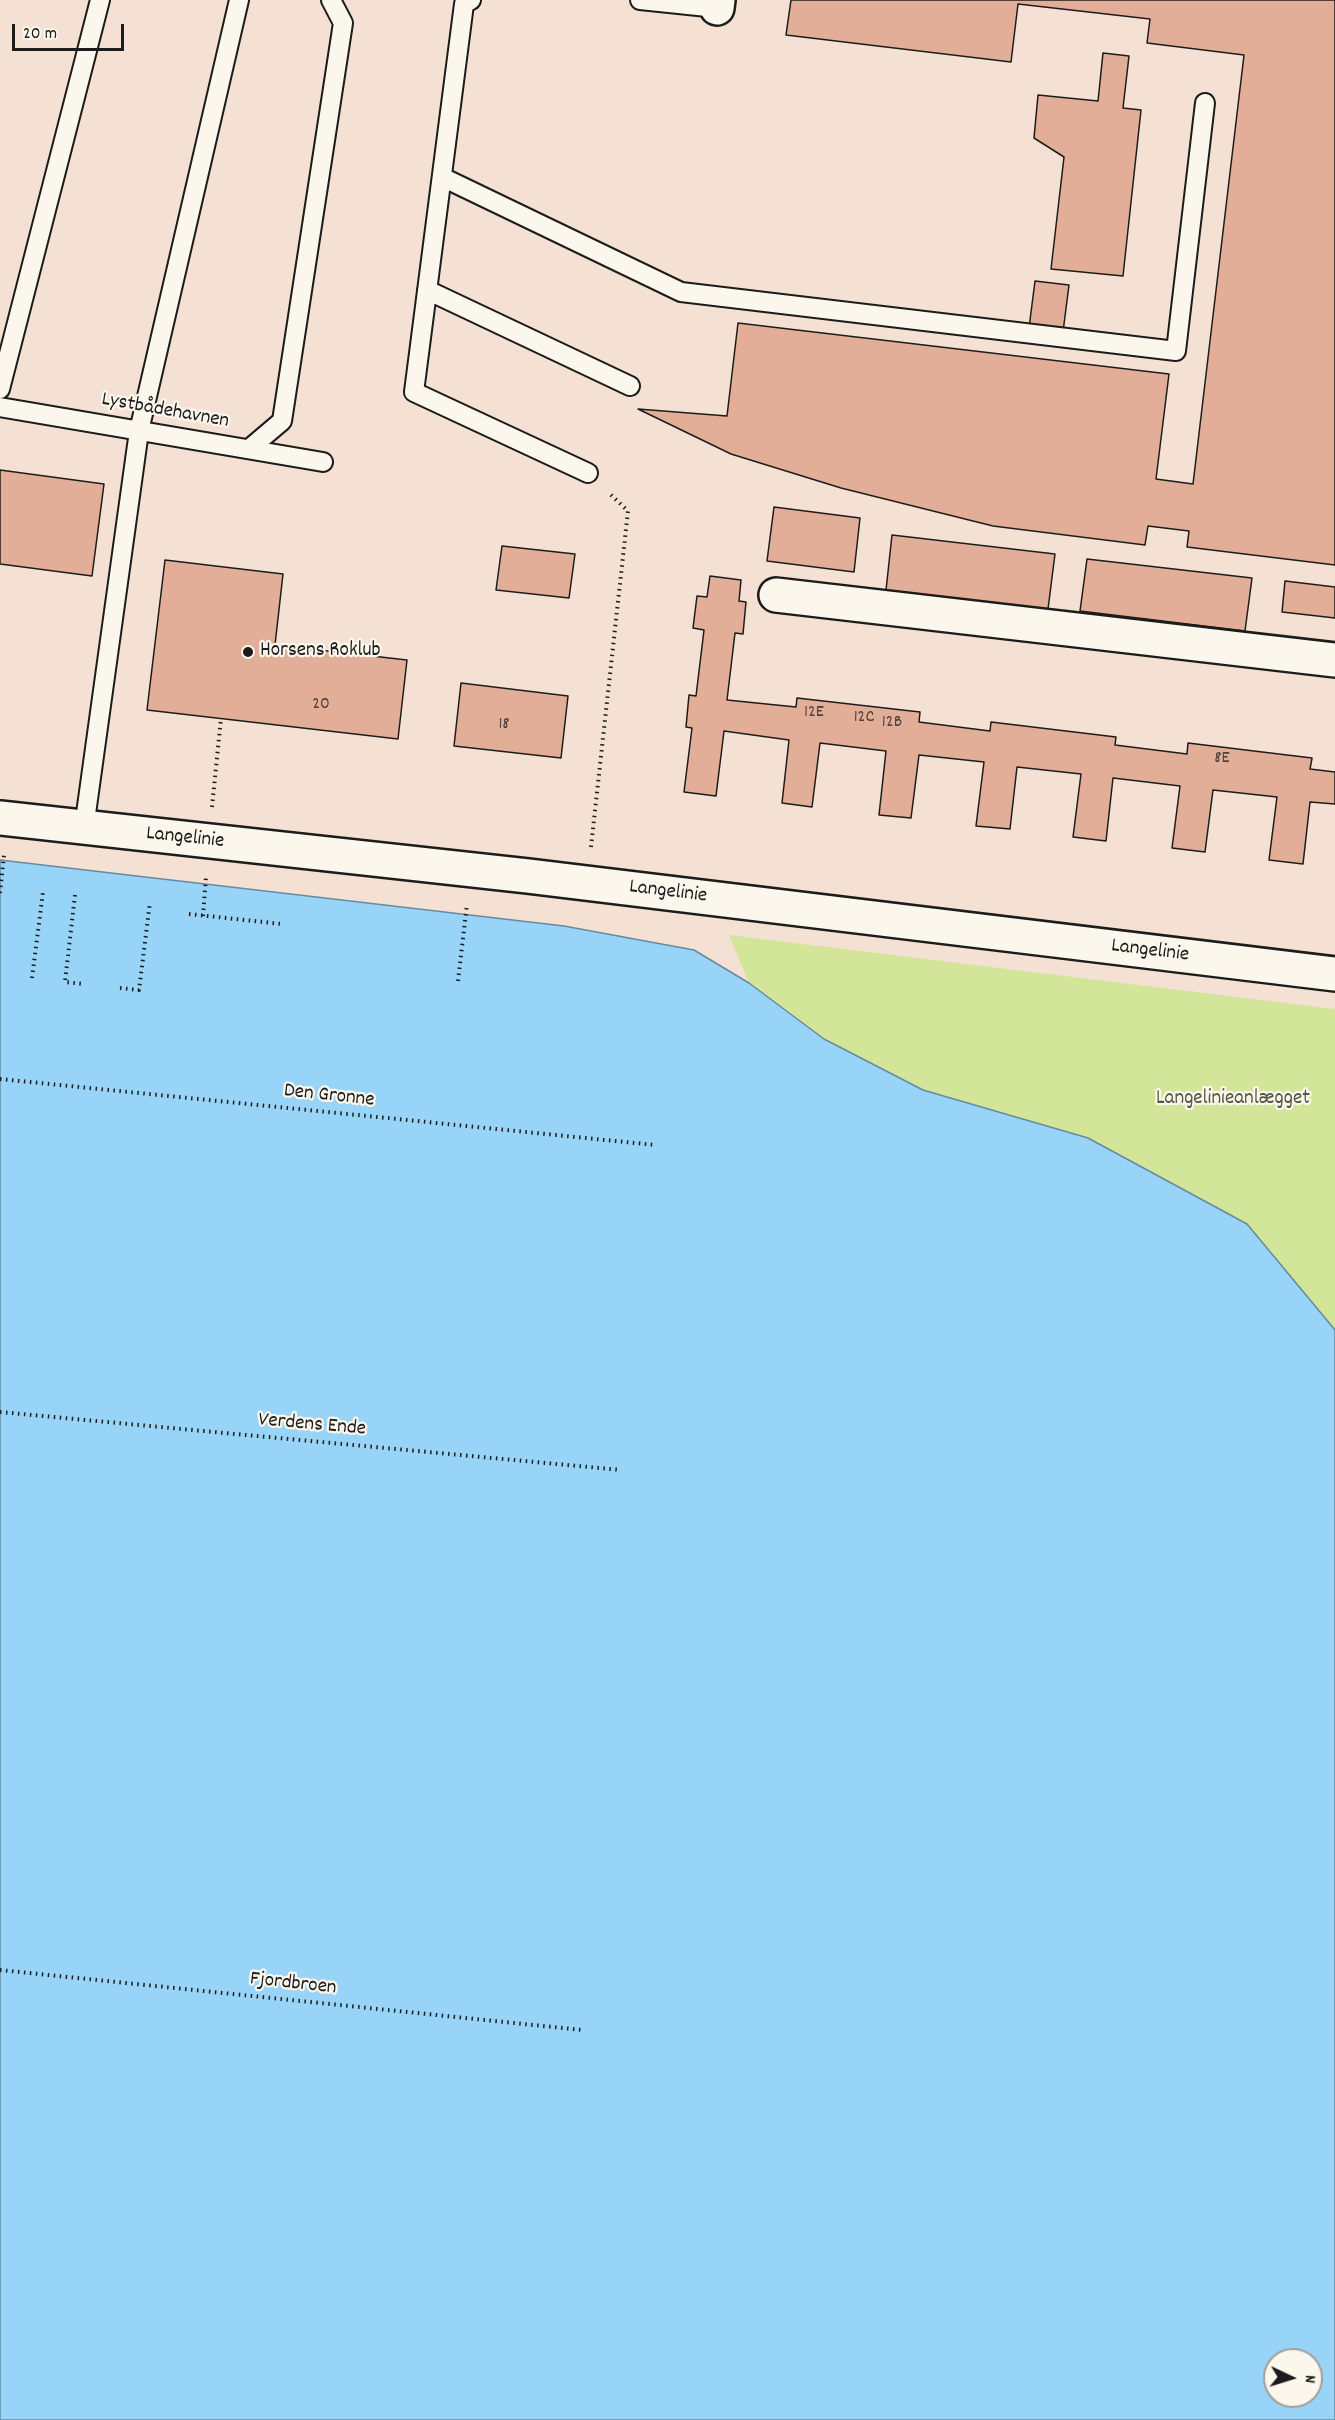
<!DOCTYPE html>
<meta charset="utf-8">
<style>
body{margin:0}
#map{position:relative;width:1335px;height:2420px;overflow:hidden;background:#f4e1d3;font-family:Dekko,sans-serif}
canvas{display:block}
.north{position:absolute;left:1263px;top:2348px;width:60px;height:60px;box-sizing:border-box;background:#fbf7ec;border:2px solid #a29f99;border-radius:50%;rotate:94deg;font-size:16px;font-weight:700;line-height:24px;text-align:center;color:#1c1c1c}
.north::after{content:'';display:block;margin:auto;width:21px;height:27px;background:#1c1c1c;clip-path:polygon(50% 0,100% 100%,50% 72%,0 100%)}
.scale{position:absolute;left:12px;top:24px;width:112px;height:27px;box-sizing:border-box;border:3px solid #1c1c1c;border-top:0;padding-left:8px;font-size:18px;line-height:21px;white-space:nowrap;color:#1c1c1c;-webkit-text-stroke:4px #fbf7ec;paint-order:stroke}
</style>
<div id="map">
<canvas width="1335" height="2420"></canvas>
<div class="north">N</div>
<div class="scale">20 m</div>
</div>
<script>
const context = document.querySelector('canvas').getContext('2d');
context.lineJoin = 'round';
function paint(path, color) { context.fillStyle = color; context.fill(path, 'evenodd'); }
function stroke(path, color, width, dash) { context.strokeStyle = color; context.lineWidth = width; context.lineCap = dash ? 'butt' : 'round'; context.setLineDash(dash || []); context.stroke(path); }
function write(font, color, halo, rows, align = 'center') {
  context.font = font + ' Dekko,sans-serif'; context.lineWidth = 4.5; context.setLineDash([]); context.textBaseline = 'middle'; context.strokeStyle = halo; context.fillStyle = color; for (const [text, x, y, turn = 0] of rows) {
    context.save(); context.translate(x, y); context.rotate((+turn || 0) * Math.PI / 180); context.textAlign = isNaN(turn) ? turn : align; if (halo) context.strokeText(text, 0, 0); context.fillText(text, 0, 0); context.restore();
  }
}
paint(new Path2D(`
 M729,935L1335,1009V1330L1247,1224L1088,1138L924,1090L824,1039L749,983Z`), '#d3e599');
const water = new Path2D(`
 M0,860L564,926L694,950L749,983L824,1039L923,1090L1088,1138L1247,1224L1335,1330V2420H0ZM1275,2360H1311V2396H1275Z`);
paint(water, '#97d4f8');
stroke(water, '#668aa0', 1.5);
const building = new Path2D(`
 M791,0H1335V565L1187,547L1189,531L1148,526L1145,545L993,526L841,488L731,454L638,409L727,416L738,323L1169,374L1156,479L1193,484L1244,55L1147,43L1150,19L1018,4L1011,62L786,35Z
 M1103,53L1129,56L1123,108L1141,110L1123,276L1051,269L1064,157L1034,138L1038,95L1098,101Z
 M1035,281L1069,285L1063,332L1029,328Z
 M0,470L104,484L92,576L0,564Z
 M774,507L860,518L854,572L767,561Z
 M892,535L1055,554L1048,609L886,590Z
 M502,546L575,554L569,598L496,590Z
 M1087,559L1252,578L1245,631L1080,611Z
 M165,560L283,574L275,645L407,660L398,739L147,710Z
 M710,576L741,580L739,601L746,602L743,634L735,633L727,700L796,707L797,698L920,712L919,722L990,731L991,722L1116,737L1115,745L1187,754L1188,743L1312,758L1310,769L1335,772V804L1310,802L1303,864L1269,860L1277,797L1213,790L1205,852L1172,848L1180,786L1113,778L1106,841L1073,837L1081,774L1017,767L1010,829L976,826L984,762L919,755L911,818L879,815L886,751L820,743L812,807L782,803L789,740L724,731L716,796L684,792L692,728L686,727L689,695L696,696L704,630L693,628L697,596L707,597Z
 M1285,581L1335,587V618L1282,612Z
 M461,683L568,696L561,758L454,746Z`);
paint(building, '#e3ae98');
stroke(building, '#1c1c1c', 1.5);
const lane = new Path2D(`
 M471,0L464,4L414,392L588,473
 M640,0L717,8
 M442,177L681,292L1176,351L1205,103
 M427,290L630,386
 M0,389L100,0
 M0,407L323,462
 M249,449L282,421L343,23L331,0
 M84,828L139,431L239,0`);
const street = new Path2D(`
 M717,8L718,0
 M776,595L1335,660
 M0,818L528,876L1335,974`);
stroke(lane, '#1c1c1c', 22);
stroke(street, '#1c1c1c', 38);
stroke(new Path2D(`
 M212,807L221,718
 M591,847L628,511L609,493
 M0,893L4,855
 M75,895L65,982L83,984
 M189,914L282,924
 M203,916L206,877
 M32,978L43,892
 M458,981L467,904
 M120,988L139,990L150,902
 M0,1079L655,1145
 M0,1412L621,1470
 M0,1970L582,2030`), '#1c1c1c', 4, [1.5, 4.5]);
stroke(lane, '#fbf7ec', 18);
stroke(street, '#fbf7ec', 33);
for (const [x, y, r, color] of [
 [248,652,6,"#1c1c1c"]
]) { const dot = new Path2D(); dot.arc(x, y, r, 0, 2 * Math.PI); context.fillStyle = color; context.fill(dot); stroke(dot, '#fbf7ec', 2); }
write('18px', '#4e403b', null, [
 ["20",321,706],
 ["12E",814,714],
 ["12C",864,719],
 ["12B",892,724],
 ["18",504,726],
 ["8E",1222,760]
]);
write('21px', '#1c1c1c', '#fbf7ec', [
 ["Lystbådehavnen",165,412,10],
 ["Langelinie",185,839,6],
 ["Langelinie",668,893,7],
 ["Langelinie",1150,952,7],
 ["Den Gronne",329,1097,6],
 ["Verdens Ende",312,1426,5],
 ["Fjordbroen",293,1985,6]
]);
write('21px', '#1c1c1c', '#fbf7ec', [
 ["Horsens Roklub",260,652]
], 'left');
write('21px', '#535842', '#fbf7ec', [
 ["Langelinieanlægget",1233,1100]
]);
</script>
